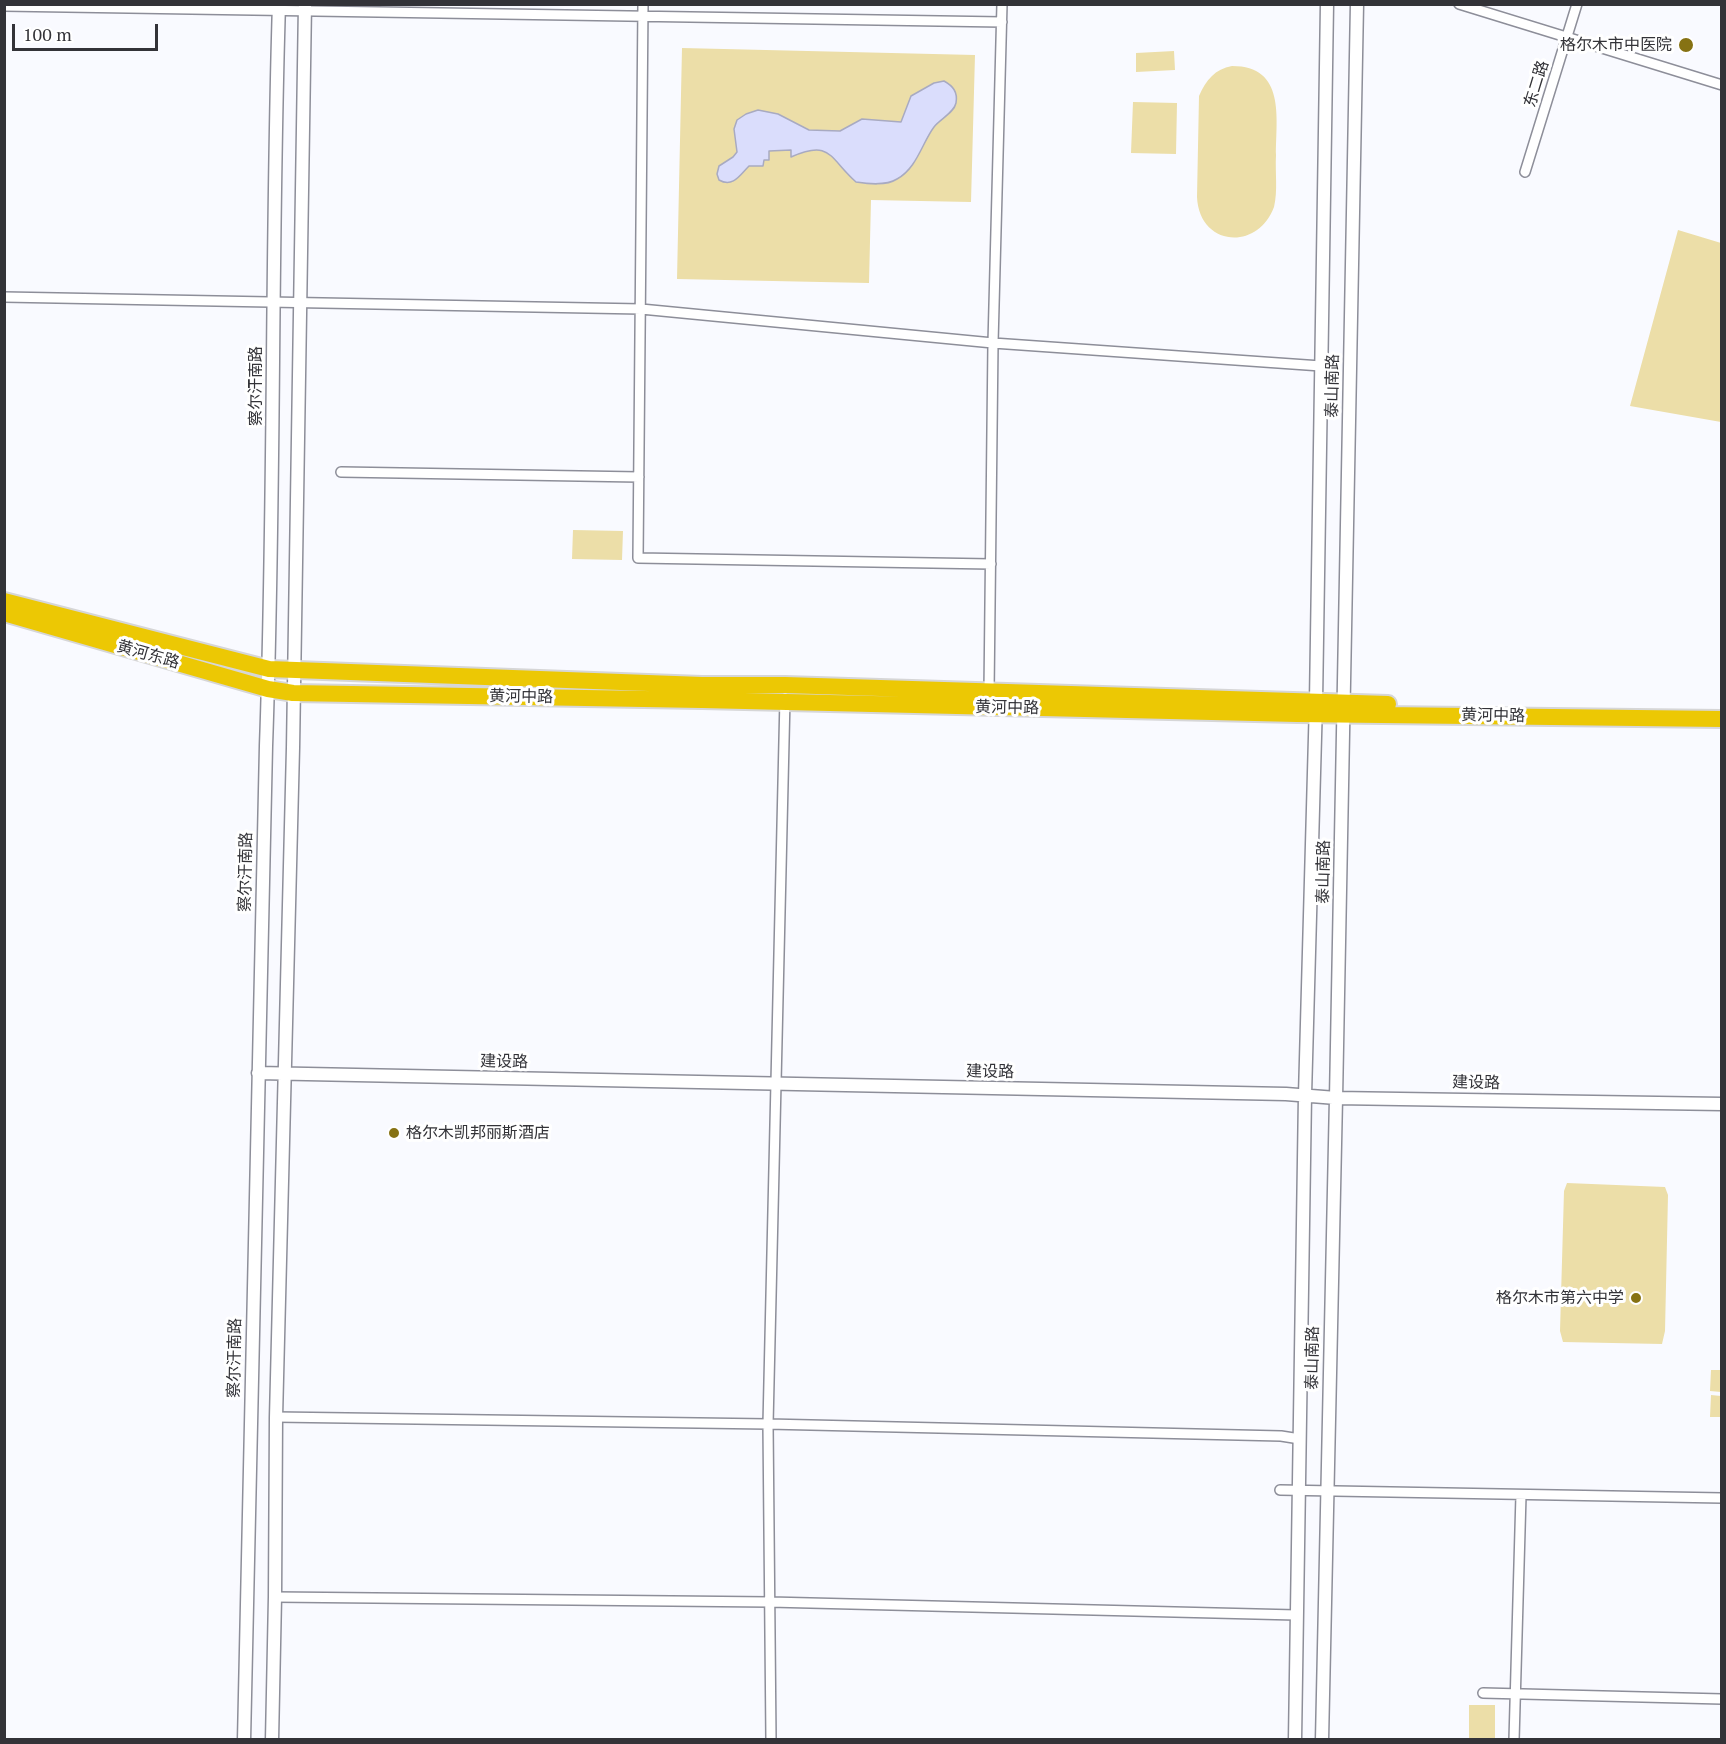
<!DOCTYPE html>
<meta charset="utf-8">
<style>
body{margin:0}
#map{position:relative;width:1726px;height:1744px;overflow:hidden;background:#f9faff;font-family:"PT Serif",serif}
canvas{display:block}
.frame{position:absolute;inset:0;border:6px solid #333338;pointer-events:none}
.scale{position:absolute;left:12px;top:24px;width:146px;height:27px;box-sizing:border-box;border:3px solid #333338;border-top:0;padding-left:8px;font-size:18px;line-height:21px;white-space:nowrap;color:#333338;-webkit-text-stroke:4px #fff;paint-order:stroke}
</style>
<div id="map">
<canvas width="1726" height="1744"></canvas>
<div class="frame"></div>
<div class="scale">100 m</div>
</div>
<script>
const context = document.querySelector('canvas').getContext('2d');
context.lineJoin = 'round';
function paint(path, color) { context.fillStyle = color; context.fill(path, 'evenodd'); }
function stroke(path, color, width, dash) { context.strokeStyle = color; context.lineWidth = width; context.lineCap = dash ? 'butt' : 'round'; context.setLineDash(dash || []); context.stroke(path); }
function write(font, color, halo, rows, align = 'center') {
  context.font = font + ' "PT Serif","Noto Sans SC",serif'; context.lineWidth = 6; context.setLineDash([]); context.textBaseline = 'middle'; context.strokeStyle = halo; context.fillStyle = color; for (const [text, x, y, turn = 0] of rows) {
    context.save(); context.translate(x, y); context.rotate((+turn || 0) * Math.PI / 180); context.textAlign = isNaN(turn) ? turn : align; if (halo) context.strokeText(text, 0, 0); context.fillText(text, 0, 0); context.restore();
  }
}
paint(new Path2D(`
 M682,48L975,55L971,202L871,200L869,283L677,279Z
 M1174,51L1175,70L1136,72V53Z
 M1232,66C1286,66 1276,118 1276,155C1275,172 1278,191 1274,207C1257,252 1199,246 1197,197L1199,96C1206,80 1215,69 1232,66Z
 M1133,102L1177,103L1176,154L1131,153Z
 M1678,230L1721,243V422L1630,406Z
 M573,530L623,531L622,560L572,559Z
 M1567,1183L1665,1187L1668,1195L1665,1331L1662,1344L1563,1342L1560,1331L1564,1191Z
 M1711,1370H1721V1392L1710,1391Z
 M1711,1395L1721,1396V1417H1710Z
 M1469,1705H1495V1739H1469Z`), '#ecdea8');
const water = new Path2D(`
 M944,81C953,86 958,92 956,103C954,113 940,119 934,127C922,143 917,168 897,179C886,186 869,184 856,182C829,158 831,139 791,157V150L769,151V160H764L763,166H749C740,175 733,188 719,180L717,174L719,166L733,157L737,152L734,129L737,120L746,114L758,110L778,114L809,130L840,131L862,119L901,122L911,96L934,83Z`);
paint(water, '#daddfc');
stroke(water, '#a8aac1', 1.5);
const street = new Path2D(`
 M643,4L638,558L991,564
 M1459,4L1722,85
 M4,6L1002,22
 M1525,172L1577,4
 M4,297L641,309L993,343L1321,366
 M341,472L639,477
 M989,692L993,343L1002,4
 M276,1417L768,1424L1281,1436L1300,1439
 M1280,1490L1722,1498
 M275,1597L770,1602L1296,1615
 M1483,1693L1722,1699
 M771,1740L768,1424L785,698
 M1514,1740L1521,1495`);
const secondary = new Path2D(`
 M258,1073L1286,1094L1336,1098L1722,1104
 M244,1740L266,746C275,499 271,252 279,4
 M272,1740L275,1597L276,1417L293,748L305,4
 M1295,1740L1305,1095L1316,701L1327,4
 M1322,1740L1336,1098L1357,4`);
const highway = new Path2D(`
 M4,601L269,669L702,685H785L1388,704
 M4,613L268,689L293,693L702,700L1297,714L1722,719`);
stroke(street, '#8d8e99', 12);
stroke(secondary, '#8d8e99', 15);
stroke(highway, '#d6d6d7', 20);
stroke(street, '#fff', 9);
stroke(secondary, '#fff', 12);
stroke(highway, '#ecc804', 16);
for (const [x, y, r, color] of [
 [1686,45,8,"#867213"],
 [394,1133,6,"#867213"],
 [1636,1298,6,"#867213"]
]) { const dot = new Path2D(); dot.arc(x, y, r, 0, 2 * Math.PI); context.fillStyle = color; context.fill(dot); stroke(dot, '#fff', 2); }
write('16px', '#333338', '#fff', [
 ["格尔木市中医院",1672,45],
 ["格尔木凯邦丽斯酒店",406,1133,"left"],
 ["格尔木市第六中学",1624,1298]
], 'right');
write('16px', '#333338', '#fff', [
 ["东二路",1537,84,-73],
 ["察尔汗南路",256,386,-90],
 ["泰山南路",1333,386,-89],
 ["黄河东路",148,655,16],
 ["黄河中路",521,697,1],
 ["黄河中路",1007,708,1],
 ["黄河中路",1493,716,1],
 ["察尔汗南路",246,872,-89],
 ["泰山南路",1324,872,-89],
 ["建设路",504,1062,1],
 ["建设路",990,1072,1],
 ["建设路",1476,1083,1],
 ["察尔汗南路",235,1358,-89],
 ["泰山南路",1313,1358,-89]
]);
</script>
